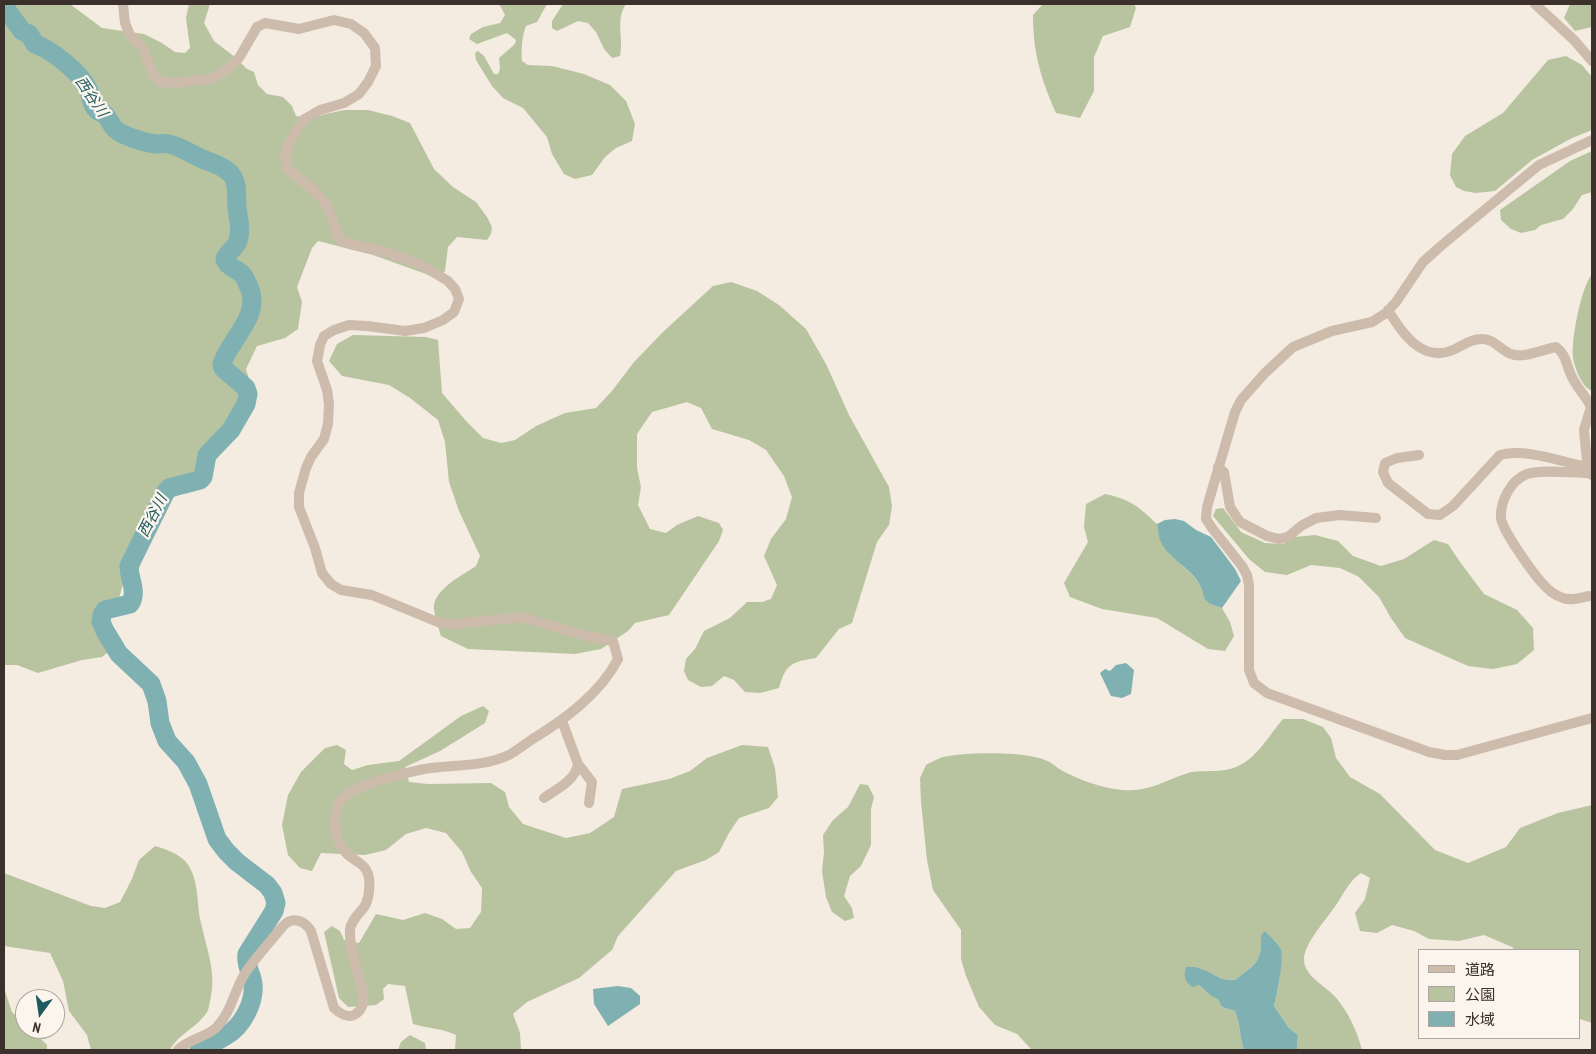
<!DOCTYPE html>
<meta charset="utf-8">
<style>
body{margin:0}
#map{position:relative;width:1596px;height:1054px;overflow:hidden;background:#f4ebe1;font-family:"PT Sans Narrow","Noto Sans JP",sans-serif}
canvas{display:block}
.frame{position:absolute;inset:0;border:5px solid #3b302b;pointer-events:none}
.legend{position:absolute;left:1418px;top:949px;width:162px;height:90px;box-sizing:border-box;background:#fbf5ee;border:1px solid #aea6a0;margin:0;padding:6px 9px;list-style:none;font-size:15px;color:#3b302b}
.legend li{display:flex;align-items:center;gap:10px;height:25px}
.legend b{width:25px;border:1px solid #aea6a0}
.north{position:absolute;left:15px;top:989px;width:50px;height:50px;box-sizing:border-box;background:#fbf5ee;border:1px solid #aea6a0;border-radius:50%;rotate:194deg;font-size:14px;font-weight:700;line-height:20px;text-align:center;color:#3b302b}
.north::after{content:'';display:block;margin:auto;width:18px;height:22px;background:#1f5a5e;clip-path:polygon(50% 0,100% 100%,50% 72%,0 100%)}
</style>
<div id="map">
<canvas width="1596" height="1054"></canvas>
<div class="frame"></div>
<ul class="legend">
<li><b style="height:6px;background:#cdbbac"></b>道路</li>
<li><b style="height:14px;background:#b8c4a0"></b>公園</li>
<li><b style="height:14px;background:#7fb0b2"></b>水域</li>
</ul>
<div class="north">N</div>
</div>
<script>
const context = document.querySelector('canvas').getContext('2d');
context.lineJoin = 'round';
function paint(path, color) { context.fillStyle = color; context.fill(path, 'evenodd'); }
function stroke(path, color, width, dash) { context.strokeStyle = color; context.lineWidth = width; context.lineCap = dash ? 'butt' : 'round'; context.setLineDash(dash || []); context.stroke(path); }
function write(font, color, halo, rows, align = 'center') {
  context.font = font + ' "PT Sans Narrow","Noto Sans JP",sans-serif'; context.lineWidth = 4.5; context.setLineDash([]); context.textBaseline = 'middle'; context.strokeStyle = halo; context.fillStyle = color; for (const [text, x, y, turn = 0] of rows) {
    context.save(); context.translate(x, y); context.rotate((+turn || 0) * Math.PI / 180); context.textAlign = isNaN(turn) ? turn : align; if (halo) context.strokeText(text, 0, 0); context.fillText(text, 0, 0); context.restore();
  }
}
paint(new Path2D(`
 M4,4H70L102,28L144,34L162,43L175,52L185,53L190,48L186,18L189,4H210L204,23L214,41L235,57L247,69L254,72L258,85L267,94L283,97L292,106L296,116L312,119L325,114L345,110H368L392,116L410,123L434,169L453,187L476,202L487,217L492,227L491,234L487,240L457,237L448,247L445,271L437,278L373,255L318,241L312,248L297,287L302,302L298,329L285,338L257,346L246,369L253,392L243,424L199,477L171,498L154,505L139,536L141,563L137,574L123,584L117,605L109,613L103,624L113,648L102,657L82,660L38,673L17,665H4Z
 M499,4H547L537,22L526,26C522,37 521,48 522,61L528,65L552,66L584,74L610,85L626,101L635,124L632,141L616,148L605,157L592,175L575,179L564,174L552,154L547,137L523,108L503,98L492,86L476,60L475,53L478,51L484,56L494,74H498L500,69L499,58L515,44L516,40L507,33L477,44L469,39L471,34L483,27L500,23L505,15Z
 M563,4H626C615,20 624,39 620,56L612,58L604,49L596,32L588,23L578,21L557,31L552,28V21Z
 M1043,4H1134L1136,8L1130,27L1103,36L1094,57V91L1080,118L1056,113C1041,79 1033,53 1033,15Z
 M1570,4H1592V27L1575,31L1564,18Z
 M1566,56L1582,65L1592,77V130L1572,138L1532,160L1495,191L1476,193L1464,191L1456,187L1450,175L1452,154L1465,136L1503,113L1548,60Z
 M1592,151V192L1582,195L1573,209L1563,219L1541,225L1535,230L1521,233L1511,229L1501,220L1500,210L1570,161Z
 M1592,274V391C1582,387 1575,369 1573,358C1571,339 1581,288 1592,274Z
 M731,282L757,291L779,305L806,329L826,364L849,415L889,487L892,506L889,525L877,542L852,623L839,629L816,658C792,662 786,663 779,688L760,693L745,692L734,680L724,676L712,686L701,687L688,680L684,671L686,659L695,649L704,631L730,618L747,602H762L771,599L777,585L764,556L771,539L786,519L792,497L784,476L766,450L749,440L712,429L701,408L687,402L652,412L637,434V468L641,487L638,505L650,529L666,533L677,525L698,516L719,523L723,530L719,541L669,615L635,623L628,631L601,649L575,654L468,649L441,636C438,627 435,618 434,609C432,590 463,575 476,566L480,556L459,511L449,482L445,442L438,420L410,398L389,385L342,376L329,361L337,344L353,335L426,337L438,340L442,393L467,422L483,438L501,443L515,440L536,426L565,413L596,408L612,391L634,362L663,332L713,286Z
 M1105,494C1130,499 1139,507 1157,524C1160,552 1177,558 1194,577C1201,585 1206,595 1210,604L1222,608L1230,622L1234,636L1225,651L1208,649L1157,618L1102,609L1070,597L1064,583L1088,542L1084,527L1086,504Z
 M1223,508L1241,532L1265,543L1283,544L1295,537L1315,535L1338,541L1353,556L1381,566L1404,559L1434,540L1448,544L1460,562L1484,594L1517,610L1533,628L1534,650L1517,664L1493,669L1468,666L1405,638L1391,618L1379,597L1359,577L1340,568L1311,565L1287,575L1265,572L1249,559L1213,516L1216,509Z
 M483,706L489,711L485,723L440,751L405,767L409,782L428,784L491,783L505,792L509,807L523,824L566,838L590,833L614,817L622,789L669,779L690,771L707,758L742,745L768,747L775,768L778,797L769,808L739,818L729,833L719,852L706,860L676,871L618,936L612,950L579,978L527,1002L513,1014L520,1033L521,1050H455L456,1035C441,1028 429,1029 413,1024L405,986L388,984L383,989L384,999L376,1005L348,1007L339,998L324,932L332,926L340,931L344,940L359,943L376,914L403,920L425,913L442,919L456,929L470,928L481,912L482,888L471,872L462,852L446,833L426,828L406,834L386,850L365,855L321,853L312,871L300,868L288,855L282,825L288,795L301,772L325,748L337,745L346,750L344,764L352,770L368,765L399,761L461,716Z
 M1283,719H1303L1323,727L1331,738L1336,758L1350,777L1380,794L1435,850L1468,863L1506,847L1520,828L1558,813L1592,805V1023L1580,1019V950H1515L1512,947L1484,935L1459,941L1429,939L1414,931L1392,925L1377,933L1360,931L1355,913L1365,899L1370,878L1361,873C1348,881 1341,900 1331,912C1323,923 1305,944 1304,958C1303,977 1327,986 1337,999C1348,1012 1358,1033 1362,1050H1297L1298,1035L1289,1028L1274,1006C1279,990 1282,966 1280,950L1261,936C1262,963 1255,964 1235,980L1222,979L1209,972L1199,985L1211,996L1218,998L1222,1007L1235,1011C1241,1026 1239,1036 1244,1050H1032L1017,1034L995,1025L979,1007L966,976L961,959V930L933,890L927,860L921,802L920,778L926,765C931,762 937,759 943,757C966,752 1024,751 1045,760C1051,762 1056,767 1061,770C1079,780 1102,788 1122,790C1150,792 1163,781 1188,773C1197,770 1214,772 1225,770C1253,766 1266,739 1283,719Z
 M860,784L868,785L874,797L871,809V845L861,866L850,876L844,896L852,908L854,918L845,921L832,912L826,897L822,871L824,852L823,835L833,820L848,807Z
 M155,846C166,849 177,853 185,861C200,878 196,903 201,923C207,950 217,974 210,1001C209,1005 209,1009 207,1012C197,1028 178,1034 170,1050H91L87,1035L69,1011L63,981L50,953L4,946V873L91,906L105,908L120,902L132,879L139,860Z
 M4,988L12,1012L25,1024V1029H31L47,1045V1050H4Z
 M410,1035L425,1043L426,1050H398L401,1042Z`), '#b8c4a0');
paint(new Path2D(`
 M1175,519L1184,521L1196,530L1211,537L1235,569L1241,581L1222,608L1210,604L1204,598C1202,574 1176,565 1163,546C1159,540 1158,531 1157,524L1165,520Z
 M1126,663L1134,670L1131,694L1122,698L1111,696L1100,673L1105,669L1110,671L1116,665Z
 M1265,931C1269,936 1278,943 1281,950C1284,959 1277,997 1274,1006L1289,1028L1298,1035L1297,1050H1244C1239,1036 1241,1026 1235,1011L1222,1007L1218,999L1211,996L1199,985L1192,987C1185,981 1183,977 1186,967H1195L1209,972L1222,979L1235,980C1255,964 1262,963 1261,936Z
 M618,986L631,988L640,996V1004L608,1026L594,1004L593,989Z`), '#7fb0b2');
stroke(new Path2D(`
 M4,6L22,31L29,34L35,44C52,50 78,71 87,87C91,94 90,101 95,108C97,111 100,112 104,114C109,118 111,125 115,129C122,136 149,144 158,144C162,144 165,143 169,144C181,147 190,153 200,158C211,163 226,166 233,177C238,185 236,197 237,207C238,218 242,230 238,241C236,247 228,252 225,259C227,267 236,268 242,274C245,277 247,283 249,287C262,316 229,340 222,364L223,368L246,388L248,394L246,404L231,430L207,455L203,477L200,480L169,488L165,493L129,566C129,579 138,592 130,604L105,610L102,615L101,622L105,631L119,654L151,684L157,701L160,723L167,741L186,762L198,784L217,839L226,851L237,862L267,885L273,893L276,903L274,911L247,954C245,965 252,974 253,984C255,1003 242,1026 227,1035C218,1041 208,1045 199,1050`), '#7fb0b2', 19);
stroke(new Path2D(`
 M123,4L125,23L130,35L143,48L153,75L161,82L176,83L211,79L225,71L239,58L257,27L265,23L299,29L334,20L351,24L364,33L375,48L376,66L368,82L359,94L344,103L320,110L303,120L289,143L285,159L288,169L315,191L327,205L340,241L350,244L390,253L423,266L448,281L455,289L459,299L454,312L443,320L424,328L405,331L367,326L349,325L334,330L324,336L320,345L317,361L327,390L329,404L328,424L324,439L311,457L306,468L299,493V507L315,548L322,573L331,584L341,590L372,595L440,623L455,624L521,617L587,636L613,641L618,659C600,694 564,720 531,740C524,745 516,751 509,755C481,768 449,764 419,770C401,774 345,786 338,805C332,820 335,842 347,854C357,863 366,863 369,878C370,887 369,896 366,904C361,913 351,919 350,930C349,946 356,965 360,981C362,988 365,996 363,1004C362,1008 358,1013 354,1015C347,1018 339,1013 334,1008L311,931C304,920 292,916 283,926C270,942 255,958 244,975C234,992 231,1012 217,1027C206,1038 189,1038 178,1050
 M1535,4L1574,40L1592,61
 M1592,140L1539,165L1442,245L1423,262L1396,302L1386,313L1372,322L1332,331L1293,347L1265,373L1241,400L1235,412L1207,507L1206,519L1212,528L1242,566L1247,575L1249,585V670L1254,683L1267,693L1429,752L1445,755H1457L1592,718
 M1388,310C1402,333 1422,363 1453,350C1462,346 1470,339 1481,339C1494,338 1500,350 1511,354C1524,359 1543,349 1556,347C1567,355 1566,366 1572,377C1577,388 1586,396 1591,407L1584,430L1588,473
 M1419,455L1397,458L1385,463L1383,472L1388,483L1428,514L1440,515L1453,506L1500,455C1526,448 1562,462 1587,467
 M1218,467L1224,472L1230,507L1240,522L1267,536L1279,539L1288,537L1301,526L1316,518L1340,515L1376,518
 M1589,596C1580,598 1571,601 1563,598C1556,596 1548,590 1544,585C1534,575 1502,530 1501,518C1500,501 1511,480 1527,474C1543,469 1571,473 1588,473L1592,475
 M578,764L592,782L589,803
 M544,798C557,789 575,781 578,764L562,721`), '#cdbbac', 10);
write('italic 15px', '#1f5a5e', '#fbf5ee', [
 ["西谷川",91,97,56],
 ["西谷川",153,516,-63]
]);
</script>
